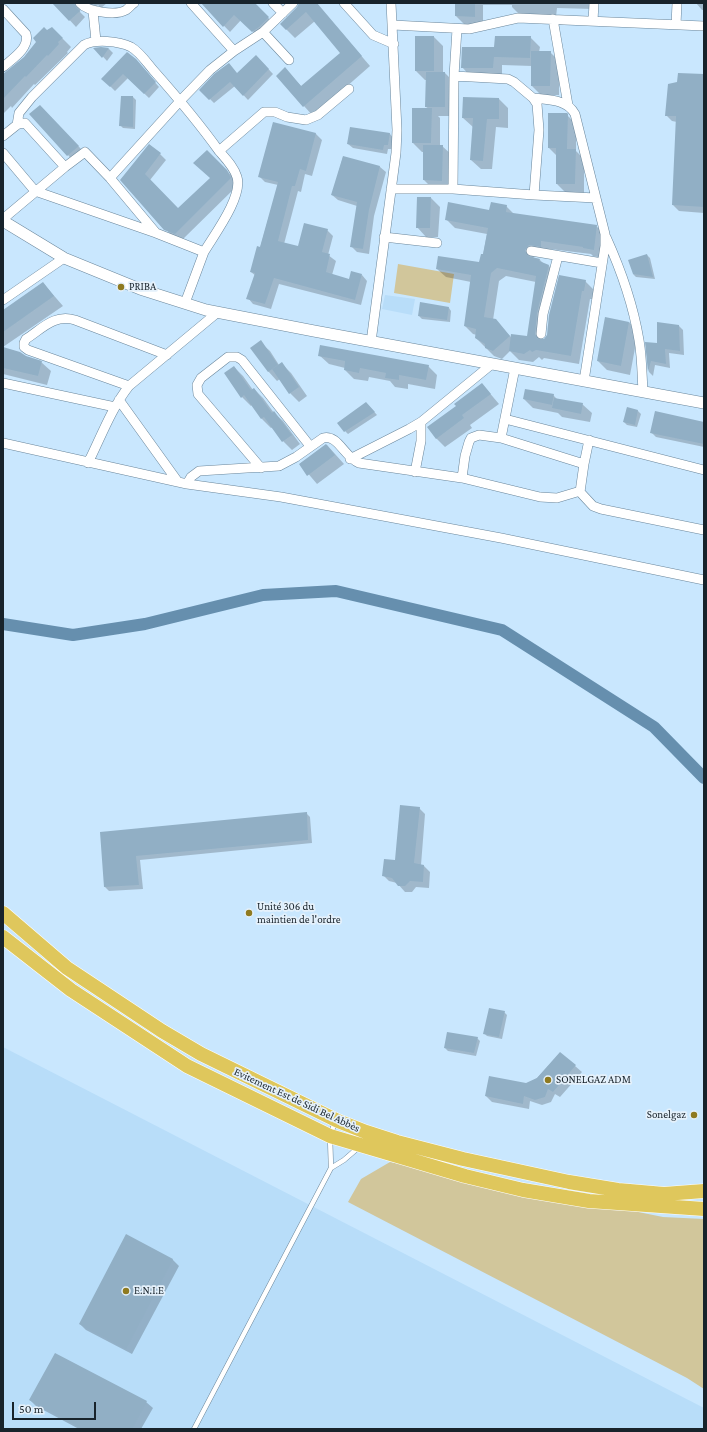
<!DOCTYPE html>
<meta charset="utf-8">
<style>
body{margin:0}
#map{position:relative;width:707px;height:1432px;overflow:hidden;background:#c9e7fe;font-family:"Crimson Pro",serif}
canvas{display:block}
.frame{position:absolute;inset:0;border:4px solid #18232b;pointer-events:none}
.scale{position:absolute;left:12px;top:1402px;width:84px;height:18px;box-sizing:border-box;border:2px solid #18232b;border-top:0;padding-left:5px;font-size:12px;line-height:14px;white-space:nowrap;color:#18232b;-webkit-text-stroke:3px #e5f1fb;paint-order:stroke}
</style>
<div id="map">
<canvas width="707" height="1432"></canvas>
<div class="frame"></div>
<div class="scale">50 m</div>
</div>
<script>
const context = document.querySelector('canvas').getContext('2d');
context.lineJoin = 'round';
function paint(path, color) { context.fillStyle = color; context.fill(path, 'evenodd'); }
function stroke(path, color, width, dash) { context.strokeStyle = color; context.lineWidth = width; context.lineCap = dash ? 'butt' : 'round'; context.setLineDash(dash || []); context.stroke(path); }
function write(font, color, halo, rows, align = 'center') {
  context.font = font + ' "Crimson Pro",serif'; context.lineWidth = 3.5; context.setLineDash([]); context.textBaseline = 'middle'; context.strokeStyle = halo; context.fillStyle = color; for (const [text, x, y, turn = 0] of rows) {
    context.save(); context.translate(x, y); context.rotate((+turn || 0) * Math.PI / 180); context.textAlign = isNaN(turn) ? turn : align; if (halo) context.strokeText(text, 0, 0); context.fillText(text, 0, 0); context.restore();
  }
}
paint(new Path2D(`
 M385,295L415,299L412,315L382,309Z
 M3,1047L704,1408V1429H3Z`), '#b8ddf9');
paint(new Path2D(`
 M398,264L454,274L450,303L394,293Z
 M390,1162L663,1217L704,1219V1389L687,1378L348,1202L361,1179Z`), '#d1c69b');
paint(new Path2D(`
 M54,3H87L81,6L80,12L85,17L76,27Z
 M88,3H107L101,8L98,5L96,7Z
 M202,3H254L274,24L259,37L241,20L230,32Z
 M300,3H316L370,66L313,116L277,76L285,69L302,87L342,53L315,21L295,38L286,29Z
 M456,3H594L593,9L557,8L556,17L521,16L512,7V5H483V25H465L456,16Z
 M696,3H704V10H702Z
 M52,28L71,47L67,52L68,53L35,85L34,84L12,108L11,106L3,114V75L24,58L47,31Z
 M416,37H434L443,46V73H445L454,82V116H438L440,118V146H442L452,155L451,189H433L424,180V152H422L413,143L429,109L426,107L427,80H425L416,71Z
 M530,37L540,47L539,52H550L559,61V95H541L532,86V66L502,65V77H471L462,67L495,48Z
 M96,49H109L113,53L107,61Z
 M260,60L273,74L248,100L235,86L214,103L201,90L237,74Z
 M140,65L159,87L149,98L128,78L115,91L102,78Z
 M704,75V213L679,211L673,205L677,122L672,121L666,115Z
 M122,97H133L136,100L135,129L123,128L120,125Z
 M464,98L499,99L508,108V128L496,127L492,169H481L471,160L473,127L463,118Z
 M40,107L83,151L72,160L68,155Z
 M566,114L576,124V151L584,159V193H566L557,184V156L549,148Z
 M274,123L316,134L322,140L312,176L305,174L301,192L298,191L284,244L299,248L327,230L333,236L328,255L336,261L332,275L350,280L362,275L367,281L361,305L279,284L271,309L253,304L248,298L256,276L251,272L260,248L278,185L265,182L259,176Z
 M351,128L390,134L394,139L393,149H388L387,154L353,148L348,144Z
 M207,151L233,177L237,186L182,240L171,235L121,180L160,154L166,160L150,180L178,210L211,179Z
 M343,157L380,167L386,172L374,216L369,254L357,252L351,246L357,206L338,200L332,195Z
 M431,198L440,207L438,237H426L417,227Z
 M506,206L515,215L596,226L605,234L602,258L593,256L591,254L550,249L549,255L538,253L533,258L539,259L544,264L549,266L557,275L545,322L543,342L585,281L594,290L592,299H590L579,364L544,358L542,360L539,357L533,362L519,360L510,351L502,359L494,356L476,338L477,335L473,334L465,326L471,282L446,277L437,269L479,263L483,255L487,234L455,228L446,219L490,211ZM506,276L536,282L528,337H511L493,320L499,281Z
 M647,255L650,258L655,279L636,277L633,274Z
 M43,283L63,306L3,347V311Z
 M449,308L451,311L450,322L422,319L419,316Z
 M629,322L638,332L630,375L607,370L598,361Z
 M679,326L683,330L684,355L669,353L670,368L655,365L653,376L649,372L647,343L658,344Z
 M260,342L270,351L279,365L282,364L291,373L307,396L299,402L290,393L280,379L277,381L268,371Z
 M3,348L41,362L51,371L47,385L3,374Z
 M319,355L428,366L437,375L435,389L408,384V389L395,387L390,381L369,377L368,381L354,379L345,370V368L329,364Z
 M234,367L243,376L253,390L254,389L263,398L274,413L283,421L300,444L292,450L283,441L273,427L271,428L262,419L252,405L251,406L242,397Z
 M482,384L499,404L470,425L472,428L445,447L436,438L457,407Z
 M553,395L558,400L582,404L592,413L590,422L562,417L558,413L533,408L524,399Z
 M369,406L377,415L348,434L345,431Z
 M627,408L638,411L641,414L637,427L627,425L624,422Z
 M704,423V447L656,437L651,432Z
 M327,445L344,464L317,484L300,464Z
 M419,808L425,814L421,865L424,866L430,872L429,888L416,887L412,892H405L397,883L389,881L383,875L396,861Z
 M306,813L310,817L312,843L140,860L143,889L109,891L105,887L101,833Z
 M504,1012L507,1015L502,1039L487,1036L484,1033Z
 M477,1038L480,1041L476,1056L448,1051L445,1048Z
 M560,1053L582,1072L560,1097L555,1094L551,1102L542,1105L530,1101L529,1109L492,1102L486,1096L526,1084L537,1078Z
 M172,1259L179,1266L132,1354L86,1330L80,1324Z
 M30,1400L146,1402L153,1408L141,1429H79L36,1406Z`), '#0003');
stroke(new Path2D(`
 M3,624L73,635L145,624L263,595L336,591L502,630L654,727L704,778`), '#668fae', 12);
paint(new Path2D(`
 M52,3H74L76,7L80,11L69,21Z
 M201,3H255L269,17L259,27L252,32L234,15L223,27Z
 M299,3H317L362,56L303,107L276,76L285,67L301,86L340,53L306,12L286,30L280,24L297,7Z
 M455,3H475V17L455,16Z
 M44,27L47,30L52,27L63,38L58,42L59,44L48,56L47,55L26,77L25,76L3,99V74L24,57L36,42L33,38Z
 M415,36H434V71H415Z
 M495,36H531L530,58L494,57L493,68H461L462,47H494Z
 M101,47L109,48L102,58L93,48Z
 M531,51H551L550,86H531Z
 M127,52L136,59L156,82L144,94L123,74L110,87L101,79Z
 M256,55L269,69L243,96L230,82L209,100L199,90L214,74L229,63L237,73Z
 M426,72H445V107H425Z
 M678,73L704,74V207L672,205L676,116H665L668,84L677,82Z
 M121,96H133V127L119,126Z
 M463,97L499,98V119H487L483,161L470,160L473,118H462Z
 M40,105L79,146L67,156L29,114Z
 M412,108H432L431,143H412Z
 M548,113H567L568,114L567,149H576L575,184H556V148H548Z
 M273,122L316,133L306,171L300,169L295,186H292L278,241L298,246L304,223L328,229L322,252L330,254L326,272L349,279L351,271L362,274L355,300L274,278L265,304L246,299L255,273L250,272L257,246L260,247L278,182L258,177Z
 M350,127L390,133L388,145H384L383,150L347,144Z
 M149,144L161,153L145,174L178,208L210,178L193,163L207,150L227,170L231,178L175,234L164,230L120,180Z
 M423,145H443L442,181L423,180Z
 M343,156L380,166L369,210L363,249L350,247L357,202L331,195Z
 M417,197H431L430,228H416Z
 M448,202L489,210L491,202L507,205L506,212L597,225L594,250L583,248V247L541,241V247L529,245L525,250L528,256L540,259L539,261L549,265L537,313L535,334L538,339H544L547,335L549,315L559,275L586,280L584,291H582L571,356L536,350L532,352L530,350L524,354L509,351L511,334L527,336L536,276L497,268L491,273L484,317L496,319L510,336L493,351L485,348V344L475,338L476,329L464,326L471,275L436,269L438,256L479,262L481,254H483L488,228L445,220Z
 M647,254L653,277L633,274L628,260Z
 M43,282L54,296L3,332V310Z
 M420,302L449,307L447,320L418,316Z
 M605,317L629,322L621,366L597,361Z
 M657,322L679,325L680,351L665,349L666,364L651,361L648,372L645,342L657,343Z
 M261,340L278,365L268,372L250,348Z
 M320,345L429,365L426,380L399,375V380L385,378L386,373L360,368L359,373L344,370L345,361L318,356Z
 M3,347L20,352L26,356L42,361L38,376L3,368Z
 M282,362L299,387L289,394L272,369Z
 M234,366L251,390L254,388L272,413L274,411L292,435L282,442L264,417L261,419L244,395L241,398L224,373Z
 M482,383L491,394L462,415L464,418L436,439L427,427L456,406L454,404Z
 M525,389L554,394L552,405L523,399Z
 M554,398L583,403L581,414L552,408Z
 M366,402L375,412L344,432L337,423Z
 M627,407L638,410L635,425L623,422Z
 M655,411L704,422V444L650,433Z
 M326,444L335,455L307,476L299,464Z
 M400,805L420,807L414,863L424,865L423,882L410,881L405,886H398L392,878L382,876L384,859L395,860Z
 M307,812L308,840L136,856L139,885L104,887L100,832Z
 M489,1008L505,1011L499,1037L483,1034Z
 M447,1032L478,1037L474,1053L444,1048Z
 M560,1052L576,1065L553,1092L548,1089L545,1097L535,1100L524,1096L523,1104L485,1096L489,1076L526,1083L537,1078Z
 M126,1234L173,1259L126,1349L79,1324Z
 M55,1353L147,1401L132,1429H83L29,1400Z`), '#91afc5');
const service = new Path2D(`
 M335,1122L330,1136L331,1168L344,1160L359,1147
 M194,1429L331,1168`);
const minor = new Path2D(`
 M80,3C88,12 116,16 126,10C129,8 131,5 134,3
 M191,3L234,51
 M273,3L283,13
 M344,3L373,35L394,44
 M3,9L26,34C30,48 12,59 3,67
 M93,11L96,41
 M553,19L568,105
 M593,21L594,3
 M393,25L469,29L518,18L704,26
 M676,25L677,3
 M263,32L289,60
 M454,76L508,79L514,82L533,98L537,104L539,130L534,195
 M533,98C548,100 567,99 575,114L605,234V246L584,381
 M17,125L19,113L32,97L84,45C95,39 119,41 131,47C140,52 147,63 154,71C177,97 199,123 219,151L264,112H275L287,117L306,120L318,115L349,89
 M3,136L18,124L25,123L65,167
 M3,153L35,191L156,233L204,252L185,303
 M110,178L180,101L210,70L234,51L263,32L293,3
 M391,189H453L534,195L596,198
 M453,189L454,76L457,29
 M3,219L65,167L85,152L110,178L156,233
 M384,237L437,243
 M606,237C621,270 633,304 639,340C642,357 642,375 643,392
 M531,251L602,263
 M204,252C214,235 243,197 237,177C234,167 226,159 219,151
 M3,300L64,258
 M541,334L543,314L558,256
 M371,342L396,153L397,130L391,3
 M3,383L115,407
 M129,386L28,350L24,347V343L26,339C43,328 54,314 75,320L167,355
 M119,400L178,482
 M505,419L704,470
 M501,438L515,368
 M3,443L187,484L281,497L501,538L704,580
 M350,459L409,429L421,422L492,364
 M88,463C101,437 111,409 129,386L218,312
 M261,468L198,394L197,385L201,378L228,357H237L242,360L310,446
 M415,472L421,441V422
 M462,478L465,456L469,442L471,438L479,435L501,438L584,464
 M187,484L191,477L199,471L279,466L296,457L323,438C338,434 344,457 359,463L462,478L540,497L557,498L577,492H580L593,506L601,509L704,530
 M580,492L584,464L589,440`);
const tertiary = new Path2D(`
 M3,221L64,258L140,289L206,310L314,331L704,403`);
const trunk = new Path2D(`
 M3,913L67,968L162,1031L201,1054L338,1121L366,1132L397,1142L463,1159L569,1182L618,1190L664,1194L704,1191
 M3,937L71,990L187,1066L330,1136L465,1176L523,1190L589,1201L704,1209`);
stroke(service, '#6a869b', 5.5);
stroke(minor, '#6a869b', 10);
stroke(tertiary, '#6a869b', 12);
stroke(trunk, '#fff', 15);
stroke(service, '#fff', 4.5);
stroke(minor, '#fff', 9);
stroke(tertiary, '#fff', 11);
stroke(trunk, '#dfc75c', 14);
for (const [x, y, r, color] of [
 [121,287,4,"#8f7a20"],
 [249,913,4,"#8f7a20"],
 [548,1080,4,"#8f7a20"],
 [694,1115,4,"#8f7a20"],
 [126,1291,4,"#8f7a20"]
]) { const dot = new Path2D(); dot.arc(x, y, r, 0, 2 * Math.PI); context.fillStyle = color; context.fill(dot); stroke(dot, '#e5f1fb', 1.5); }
write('11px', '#18232b', '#e5f1fb', [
 ["PRIBA",129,287],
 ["Unité 306 du",257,907],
 ["maintien de l'ordre",257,920],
 ["SONELGAZ ADM",556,1080],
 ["Sonelgaz",686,1115,"right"],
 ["E.N.I.E",134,1291]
], 'left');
write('11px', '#18232b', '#e5f1fb', [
 ["Evitement Est de Sidi Bel Abbès",297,1100,25]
]);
</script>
